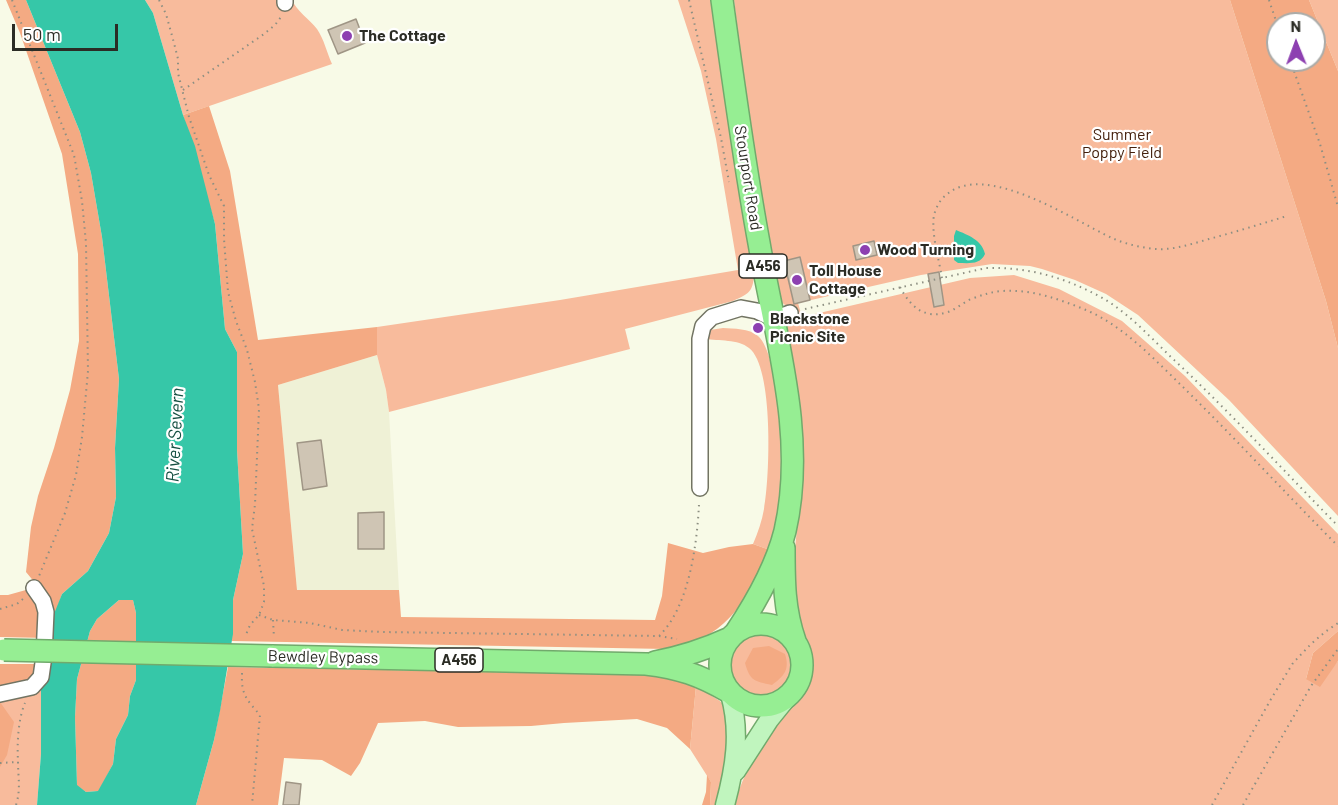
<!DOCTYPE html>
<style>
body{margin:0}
#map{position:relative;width:1338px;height:805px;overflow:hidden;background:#f8fae7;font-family:Barlow,sans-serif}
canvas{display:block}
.north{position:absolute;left:1266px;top:12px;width:60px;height:60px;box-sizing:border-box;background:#fff;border:2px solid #aaaba8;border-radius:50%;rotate:359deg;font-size:16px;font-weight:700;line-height:24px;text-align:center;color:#2b2c25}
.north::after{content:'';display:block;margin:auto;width:21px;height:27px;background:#8d40b1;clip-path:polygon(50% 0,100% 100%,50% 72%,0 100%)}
.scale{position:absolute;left:12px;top:24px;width:106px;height:27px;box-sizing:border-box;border:3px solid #2b2c25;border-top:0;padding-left:8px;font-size:18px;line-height:21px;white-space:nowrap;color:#2b2c25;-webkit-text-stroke:4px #fff;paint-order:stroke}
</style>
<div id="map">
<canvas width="1338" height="805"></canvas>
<div class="north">N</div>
<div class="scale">50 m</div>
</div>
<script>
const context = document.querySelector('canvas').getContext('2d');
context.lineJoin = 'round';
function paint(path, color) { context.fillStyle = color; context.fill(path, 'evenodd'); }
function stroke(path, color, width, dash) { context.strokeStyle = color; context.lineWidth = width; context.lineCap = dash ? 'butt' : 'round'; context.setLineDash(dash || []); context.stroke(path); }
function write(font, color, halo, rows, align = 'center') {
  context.font = font + ' Barlow,sans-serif'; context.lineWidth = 4.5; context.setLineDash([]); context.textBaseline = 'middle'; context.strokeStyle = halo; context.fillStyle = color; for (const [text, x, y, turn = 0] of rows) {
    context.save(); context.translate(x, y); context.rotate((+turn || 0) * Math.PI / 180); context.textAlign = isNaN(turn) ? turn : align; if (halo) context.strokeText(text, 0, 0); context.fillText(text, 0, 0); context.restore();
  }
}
paint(new Path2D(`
 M377,355L386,390L389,412L399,590H297L278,385Z`), '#eff1d6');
paint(new Path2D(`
 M145,0H292C296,10 310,20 317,29C324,39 327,53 332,64L183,115L153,13Z
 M678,0H712L754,277C752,294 747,294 733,301L625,329L630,349L389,412L386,390L377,355V327L560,300L738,270L716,139L701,71Z
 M734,0H1230L1326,301L1338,348V516L1229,400L1138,315L1106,294L1075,280L1042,269L1030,266L992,264L921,275L798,303L802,317L970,278L1014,275L1059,289L1122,321L1185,376L1338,534V631L1313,653L1306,679L1331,669L1338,661V805H733L743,780L753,760L780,719L799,696L809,675V661L807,649L799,630L793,571L799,506L785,326L790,320L797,317L794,305C787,306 784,306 780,300L751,142Z
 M1309,0H1338V71Z
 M723,328C734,329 749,328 758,336C780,355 783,461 780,491C779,511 774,530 770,550L753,544C758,532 762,521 764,509C770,478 774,367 749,348C738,339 719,341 705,339L710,330Z
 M729 665a32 32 0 1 1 64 0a32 32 0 1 1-64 0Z
 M0,664L41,677V754L37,805H0Z
 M696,686L720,701L724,705L731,731L725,768L716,805H710L711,782L690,749Z`), '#f8bb9c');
paint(new Path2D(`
 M6,0H26L80,132L91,173L102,237L119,379L115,448L116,497L109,533L88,571L62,594L47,638L0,637V595H8L33,588L36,584L26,572L31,527L38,496L54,448L70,390L79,341L78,254L62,154L20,33Z
 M1230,0H1309L1338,71V348L1326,301ZM1278,24H1314V60H1278Z
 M209,106L230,171L258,340L377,327V355L278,385L297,590H399L401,617L655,620L662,596L668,543L703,553L729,547L753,544L770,550C753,586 737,623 698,640C688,644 677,646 667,649L232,641L233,600L243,554L237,450V352L225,329L215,224L183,115Z
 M119,600H133L136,613V680L130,696L128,715L116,739L113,764L99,791L86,792L77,786L75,717L77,679L90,631L97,619Z
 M1338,631V661L1320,687L1306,679L1313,653Z
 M769,646L785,654C790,670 784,676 772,685C754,681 750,681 745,663L753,648Z
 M0,664H45L43,674L0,694Z
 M228,667L652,675L671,677L696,686L690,749L667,728L637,719L564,723L531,726L458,727L425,721L378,723L360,763L351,776L322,760L284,758L278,805H196L214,740Z
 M0,702L14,722L7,755L0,767Z
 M707,775L711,782L710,805H702L706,792Z`), '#f4aa83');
paint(new Path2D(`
 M26,0H145L153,13L183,115L195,146L215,224L225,329L237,352V450L243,554L233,600V634L220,711L214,740L196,805H37L41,754V677L48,629L62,594L88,571L109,533L116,497L115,448L119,379L102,237L91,173L80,132ZM119,600H133L136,613V680L130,696L128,715L116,739L113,764L98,791L86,792L77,785L75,717L77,679L90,631L97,619Z
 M956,230C968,235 982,240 985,254C980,265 969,263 958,263L954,260V236Z`), '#36c7a8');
const building = new Path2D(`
 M356,19L365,43L338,54L328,30Z
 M874,241L877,255L856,260L853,246Z
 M800,257L810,300L794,304L784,261Z
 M939,272L944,305L934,307L928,274Z
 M321,440L327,486L303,490L297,443Z
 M384,512V549H358V513Z
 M286,782L301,784L299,805H283Z`);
paint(building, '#cfc5b4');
stroke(building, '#9f9585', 1.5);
const minor = new Path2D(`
 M285,0V3
 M700,488V339L703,326L712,317L741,308L757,311L774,319L790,313
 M0,694L32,687L41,677L44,656L46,612L43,601L34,588`);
const major = new Path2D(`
 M736,771L769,720L786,699
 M725,805C735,768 741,732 730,694`);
const highway = new Path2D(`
 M722,0C733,81 744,162 759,243C775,337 807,435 785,531C776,567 756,602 736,632
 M784,548C784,582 784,609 795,641
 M720 665a41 41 0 1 1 82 0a41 41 0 1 1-82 0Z
 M272,656L646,664C679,668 700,675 729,692
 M655,662C682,657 706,649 730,638`);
stroke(minor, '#727463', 18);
stroke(major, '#71aa6c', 21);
stroke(highway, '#71aa6c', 24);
stroke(new Path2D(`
 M12,0L74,155L82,201L86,243L88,371L82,437L76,475L65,513L39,576
 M159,0L166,14L174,43L178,59V73L189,117L209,175L224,206V239L228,292L236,321L247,350L255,382L259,409L255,504L252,529L264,586V602L259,615L250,625L245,637
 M689,0L721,138L729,182
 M1269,0L1278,27
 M1290,60L1320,144L1338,207
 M183,90L264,34L275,25L281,17
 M942,278C939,259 931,234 934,215C936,208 939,201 945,196C983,159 1073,220 1112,238C1123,243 1135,246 1147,248C1168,252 1188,245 1209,239C1235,232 1261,224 1287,216
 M900,287C910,306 924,320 948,312C956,309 963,303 971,299C982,295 991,292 1002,291C1031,289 1059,299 1086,310C1124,326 1156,361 1185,389C1237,440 1286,494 1338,546
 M805,309L986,268C1026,267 1060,276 1095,294C1125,309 1148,335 1172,358C1230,412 1283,470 1338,526
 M0,609L17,604L24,598
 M259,615L273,620L310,623L342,630L382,632L659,636C689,607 697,545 699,504
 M273,620L274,638
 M659,636L677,639
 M242,673C241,694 246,699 260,715L252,805
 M0,763L18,762
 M16,805C21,789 18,778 18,761C17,744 18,719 25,703
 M1212,805L1271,699L1293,663L1311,644L1325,632L1338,623
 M1243,805L1311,686L1338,649`), '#8d8f82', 2, [1.5, 4.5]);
stroke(minor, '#fff', 15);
stroke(major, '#c0f5be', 18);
stroke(highway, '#96ee93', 21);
const highwayBridge = new Path2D(`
 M4,650L272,656`);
stroke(highwayBridge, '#71aa6c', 24, []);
stroke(highwayBridge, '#96ee93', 21);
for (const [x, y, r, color] of [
 [347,36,6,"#8d40b1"],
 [865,250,6,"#8d40b1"],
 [797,280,6,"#8d40b1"],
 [758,328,6,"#8d40b1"]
]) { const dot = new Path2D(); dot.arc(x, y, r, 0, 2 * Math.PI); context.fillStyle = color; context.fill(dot); stroke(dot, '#fff', 2); }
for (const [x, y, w] of [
 [763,266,48],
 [459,660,48]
]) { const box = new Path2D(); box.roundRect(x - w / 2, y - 12, w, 24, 4.5); context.fillStyle = '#fff'; context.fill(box); stroke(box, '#2b2c25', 1.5); }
write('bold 15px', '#2b2c25', null, [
 ["A456",763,266],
 ["A456",459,660]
]);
write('bold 16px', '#2b2c25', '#fff', [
 ["The Cottage",359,36],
 ["Wood Turning",877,250],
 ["Toll House",809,271],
 ["Cottage",809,289],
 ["Blackstone",770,319],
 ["Picnic Site",770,337]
], 'left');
write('16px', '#44200c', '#fff', [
 ["Summer",1122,135],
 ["Poppy Field",1122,153]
]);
write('16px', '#2b2c25', '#fff', [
 ["Stourport Road",748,178,81],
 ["Bewdley Bypass",323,657,1]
]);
write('italic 18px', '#165043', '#fff', [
 ["River Severn",175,435,-87]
]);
</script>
